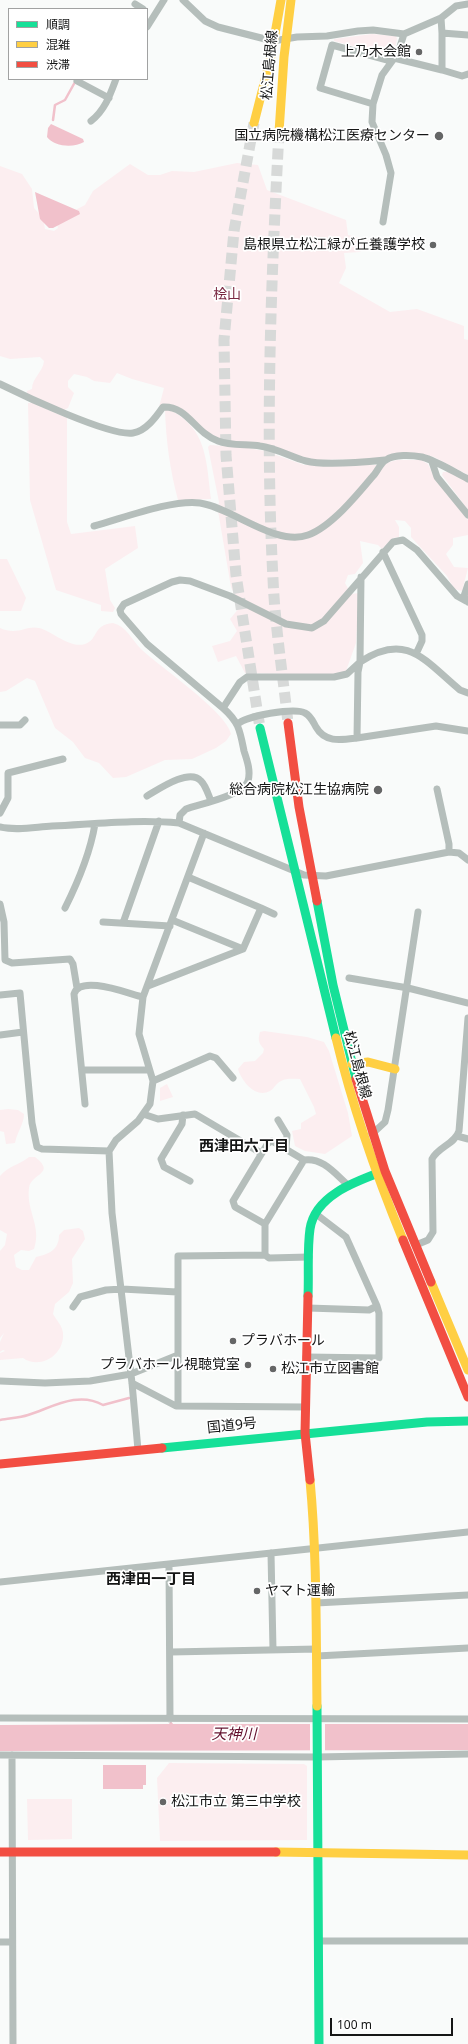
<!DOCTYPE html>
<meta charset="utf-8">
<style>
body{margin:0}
#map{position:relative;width:468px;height:2044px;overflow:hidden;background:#f9fbfa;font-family:"Noto Sans","Noto Sans JP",sans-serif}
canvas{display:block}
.legend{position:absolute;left:8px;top:8px;width:140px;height:72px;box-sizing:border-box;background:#fff;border:1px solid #a1a2a2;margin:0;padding:5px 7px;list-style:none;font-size:12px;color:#151616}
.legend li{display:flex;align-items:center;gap:8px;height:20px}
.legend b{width:20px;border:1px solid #a1a2a2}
.scale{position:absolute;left:330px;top:2018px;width:123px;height:18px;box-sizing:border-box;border:2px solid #151616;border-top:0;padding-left:5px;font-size:12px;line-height:14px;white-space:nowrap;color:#151616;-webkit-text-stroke:3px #fff;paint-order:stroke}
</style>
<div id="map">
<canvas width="468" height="2044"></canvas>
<ul class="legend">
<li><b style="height:5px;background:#16e098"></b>順調</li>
<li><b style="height:5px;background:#ffcf43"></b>混雑</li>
<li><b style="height:5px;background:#f24e42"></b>渋滞</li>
</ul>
<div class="scale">100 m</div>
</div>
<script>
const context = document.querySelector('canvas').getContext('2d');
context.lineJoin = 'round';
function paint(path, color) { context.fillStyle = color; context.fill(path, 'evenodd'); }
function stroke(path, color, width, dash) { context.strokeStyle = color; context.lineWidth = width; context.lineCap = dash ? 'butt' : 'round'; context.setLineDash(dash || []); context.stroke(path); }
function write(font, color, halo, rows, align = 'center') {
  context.font = font + ' "Noto Sans","Noto Sans JP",sans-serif'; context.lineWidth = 3.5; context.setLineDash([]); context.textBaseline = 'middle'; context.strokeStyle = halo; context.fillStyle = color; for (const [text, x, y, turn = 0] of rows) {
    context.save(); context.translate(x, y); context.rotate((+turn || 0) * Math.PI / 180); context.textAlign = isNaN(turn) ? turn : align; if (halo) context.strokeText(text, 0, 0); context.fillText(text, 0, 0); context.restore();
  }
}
paint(new Path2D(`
 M372,34L396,36L397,39L394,53L387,55L334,41V39Z
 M237,163L258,165L267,190L346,220L348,235L369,240L360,252L344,253L346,268L339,283L390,312L417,309L464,326V339L468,340V475L434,457L422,454L369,459L308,460L263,445L219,441L172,406L159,407L164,388L132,379L117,373L110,383L94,381L87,377L74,374L68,381V387L74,393L68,408L64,410L27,396V391L32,389C32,378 43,372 44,361L40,357L10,359L0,356V166L22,174L32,189L34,208L43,218L45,229L54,231L58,228L56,220L85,205L93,191L130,164L148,175H160L172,171L194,172Z
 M28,403H33L67,418V522L71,534L135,526L138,548L105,569L110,600L115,608L113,612L101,611V605L56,590L30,500Z
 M165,410C174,410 177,414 184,419C208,439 207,470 211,499L178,500C170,470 166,441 165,410Z
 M210,445L242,447L265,451L304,465H379L397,460H421L428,464L435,479L468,520V535L453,538V545L446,554L454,567L468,568L462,591L454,589L447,576L411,537V528L405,521L395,520L399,527V537L393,538L382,549L378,545L360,541L363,563L355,574L348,575L345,583L351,594L359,593L356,643L346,671L335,675L245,673L236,656L218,662L212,646L230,641L237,631L230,619L245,601L234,594L231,587L218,511L219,502L208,447Z
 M443,472H449L468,482V510L442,475Z
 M0,559H7L26,598L21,611H0Z
 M113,623C127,627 131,639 141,649C160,667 227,712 231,734L226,741L216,748L192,759L165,760L126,777L113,778L99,763L85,758L73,742L55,728L35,681L27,678L6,691L0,692V628C18,636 26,625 39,628C52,631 70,649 85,644C99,639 92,625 113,623Z
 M264,1031L307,1037L324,1042L329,1051L348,1113L352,1136L325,1154L305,1151L295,1146L292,1131L301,1129V1123L316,1114L314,1107L300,1079C293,1079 287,1078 281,1081C276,1083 274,1089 270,1091C255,1099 241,1080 238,1069L244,1062L255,1061L263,1053L264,1049C258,1043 258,1039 260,1032Z
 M167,1084L173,1097L160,1101V1088Z
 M8,1109L18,1110L24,1114C24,1124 17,1132 15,1143L6,1144L4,1132L0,1131V1110Z
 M29,1157H35C57,1174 31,1173 29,1188C26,1211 42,1226 34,1249L29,1251L21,1250L14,1255L16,1267L22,1270H29L36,1257C49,1254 59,1250 59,1235L64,1230L79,1228L83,1231L85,1239L72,1259L73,1283L69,1292L55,1304L53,1314C57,1321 62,1325 63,1333C65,1355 40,1370 23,1358L0,1360V1353L5,1351L3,1350L0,1352V1342L4,1333L0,1338V1251L5,1245L7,1234L0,1230V1176C8,1166 19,1165 29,1157Z
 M169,1763L304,1764L307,1766V1840L160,1841L157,1778Z
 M27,1799H72V1839L28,1840Z`), '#fceef0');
paint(new Path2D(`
 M51,124L83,139L84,142C74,148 54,147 47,137L48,128Z
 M35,192L79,211L80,214L53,228H49L40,219Z
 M171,1721L173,1724H468V1750L0,1751V1725L169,1724Z
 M103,1765H146V1785H143V1789H103Z`), '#f1c1cb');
paint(new Path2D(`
 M310,1722H325V1752H310Z`), '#f9fbfa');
stroke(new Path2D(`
 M53,120L55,105L65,100L75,82
 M0,1420C9,1418 19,1418 28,1415C53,1407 78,1391 103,1405L129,1398`), '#f1c1cb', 2.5);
stroke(new Path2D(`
 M254,123L234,231L224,340L226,455L236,575L260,728
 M279,132C271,281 265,430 273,579C275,627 283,675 288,723`), '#d7d9d8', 11, [11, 5.5]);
stroke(new Path2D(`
 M183,0L205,21L218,27L273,41L297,37L327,36L358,31L373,30L404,34L441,18L456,6L468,4
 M135,4L143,9
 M441,18L442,33L468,35
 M147,27L164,0
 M442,33V70L462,76L468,74
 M394,58L442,70
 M77,81L109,98
 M373,104L320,88L332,45L391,61
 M91,121C105,110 110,95 116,79
 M383,222L391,173L386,155L372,122L373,104L382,75L398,53L404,34
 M0,384C22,395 111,437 133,433C146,431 156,417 163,407C188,406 194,432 218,441C230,446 247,444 260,446C276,448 291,457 306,461C325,466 365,462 385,460
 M432,462L437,477L468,515
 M94,526C121,519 172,499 200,503C233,508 276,547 308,535C331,527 358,494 373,476C377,472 381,462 386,460C394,454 412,455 422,457C437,461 454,472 468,479
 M383,552L422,635V641L416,654
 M468,602L464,596L468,584
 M223,708L240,682L247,677H334L347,674L360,662L361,577
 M238,724C245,716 295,707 305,713C311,716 313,722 316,727C325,743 341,740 357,738L358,672L360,662C407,631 425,661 460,690L468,693
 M0,725H20L25,720
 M357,738L436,726L468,731
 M437,789L449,844V852
 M147,796C159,789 189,768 201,781C206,786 208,794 211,801
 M0,813L8,798V773L63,759
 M179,823L180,815L186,809C200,804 244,795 248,781C251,771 247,760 244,751C240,731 239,722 223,708L147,644L121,614L120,610L124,604L172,582L180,580L190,581L230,596L286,624L312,628L324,621L393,542L403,540L417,550L457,596L466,601
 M0,827C17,831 35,827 52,826C94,824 137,819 179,823L297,872L304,875L326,876L449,852L459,853L468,860
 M0,904L4,922L5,960L12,963L70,959L73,964L77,988
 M65,908C79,880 90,854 95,824
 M261,908L274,914
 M172,920L243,949
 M103,922L170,926
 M123,923L159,821
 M349,978L408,988L468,1003
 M148,986L243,949L261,908L188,877
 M0,995L20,993L32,1123L37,1147L42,1149L109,1151
 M0,1035L23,1032
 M82,1070H149
 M153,1081L210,1056L216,1058L233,1078
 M85,1104L74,994C80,974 129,994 143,997
 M143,1114L158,1119L195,1114L261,1153
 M183,1115L182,1124L161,1159L164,1167L190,1181
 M278,1120L287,1135L286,1149
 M372,1134L385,1122L388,1110L418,912
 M457,1136L468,1139
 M265,1224L235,1207L233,1201L268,1143L272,1141L304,1160
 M416,1245L428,1240L433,1232L432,1159C438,1147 455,1144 459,1131L468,1018
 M265,1255V1224L304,1160C323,1157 336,1175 349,1186
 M73,1307L80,1297L106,1290L122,1289L177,1292
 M308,1308L369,1310L377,1306L346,1237L316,1214
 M306,1357L379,1358V1313L377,1306
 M0,1381L45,1383L90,1381L131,1374L178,1355
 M132,1383L176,1406L305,1407
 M178,1406V1256L265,1255L269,1258L309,1257
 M138,1450L132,1383L112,1213L109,1151L116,1140L138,1121L150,1104L153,1081L139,1034L143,997L204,833
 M271,1553L273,1650
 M169,1564L170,1719
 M0,1582L468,1532
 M316,1603L468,1595
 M171,1652L317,1649
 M317,1656L468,1648
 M0,1718L468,1719
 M0,1755L317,1757L468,1754
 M12,1755L13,2044
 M319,1941H468
 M0,1942H12`), '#b5bebb', 7);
stroke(new Path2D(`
 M260,728L336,1038
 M317,901L333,985L356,1079
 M308,1296C309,1274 307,1250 310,1229C315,1195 357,1181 384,1171
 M162,1448L427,1422L468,1421
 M317,1706L319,2044`), '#16e098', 9);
stroke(new Path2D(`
 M254,123L271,56L281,0
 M279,132L284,57L291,0
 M336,1038C353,1109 375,1172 403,1240
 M352,1064L368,1062L395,1069
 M431,1282L468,1370
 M310,1480C317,1555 316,1631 317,1706
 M276,1852L468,1855`), '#ffcf43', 9);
stroke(new Path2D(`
 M288,723L299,807L317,901
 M356,1079L385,1171L431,1282
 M403,1240L468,1397
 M308,1296L305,1433L310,1480
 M0,1464L162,1448
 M0,1852H276`), '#f24e42', 9);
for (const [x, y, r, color] of [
 [419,52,4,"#656666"],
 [439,136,5,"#656666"],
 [433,245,4,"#656666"],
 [378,790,5,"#656666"],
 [233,1341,4,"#656666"],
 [248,1365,4,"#656666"],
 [273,1369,4,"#656666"],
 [257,1591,4,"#656666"],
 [163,1802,4,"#656666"]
]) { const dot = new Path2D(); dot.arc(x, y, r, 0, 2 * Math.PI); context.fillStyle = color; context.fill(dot); stroke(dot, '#fff', 1.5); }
write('14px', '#151616', '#fff', [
 ["上乃木会館",411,52],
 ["国立病院機構松江医療センター",430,136],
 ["島根県立松江緑が丘養護学校",425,245],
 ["総合病院松江生協病院",369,790],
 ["プラバホール",241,1341,"left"],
 ["プラバホール視聴覚室",240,1365],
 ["松江市立図書館",281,1369,"left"],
 ["ヤマト運輸",265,1591,"left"],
 ["松江市立 第三中学校",171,1802,"left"]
], 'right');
write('14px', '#151616', '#fff', [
 ["松江島根線",270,65,-85],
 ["松江島根線",357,1065,75],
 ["国道9号",232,1426,-6]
]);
write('14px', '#7a2942', '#fff', [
 ["桧山",227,295]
]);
write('bold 15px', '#151616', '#fff', [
 ["西津田六丁目",244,1147],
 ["西津田一丁目",151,1580]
]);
write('italic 15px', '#64122f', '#fff', [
 ["天神川",234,1735]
]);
</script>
